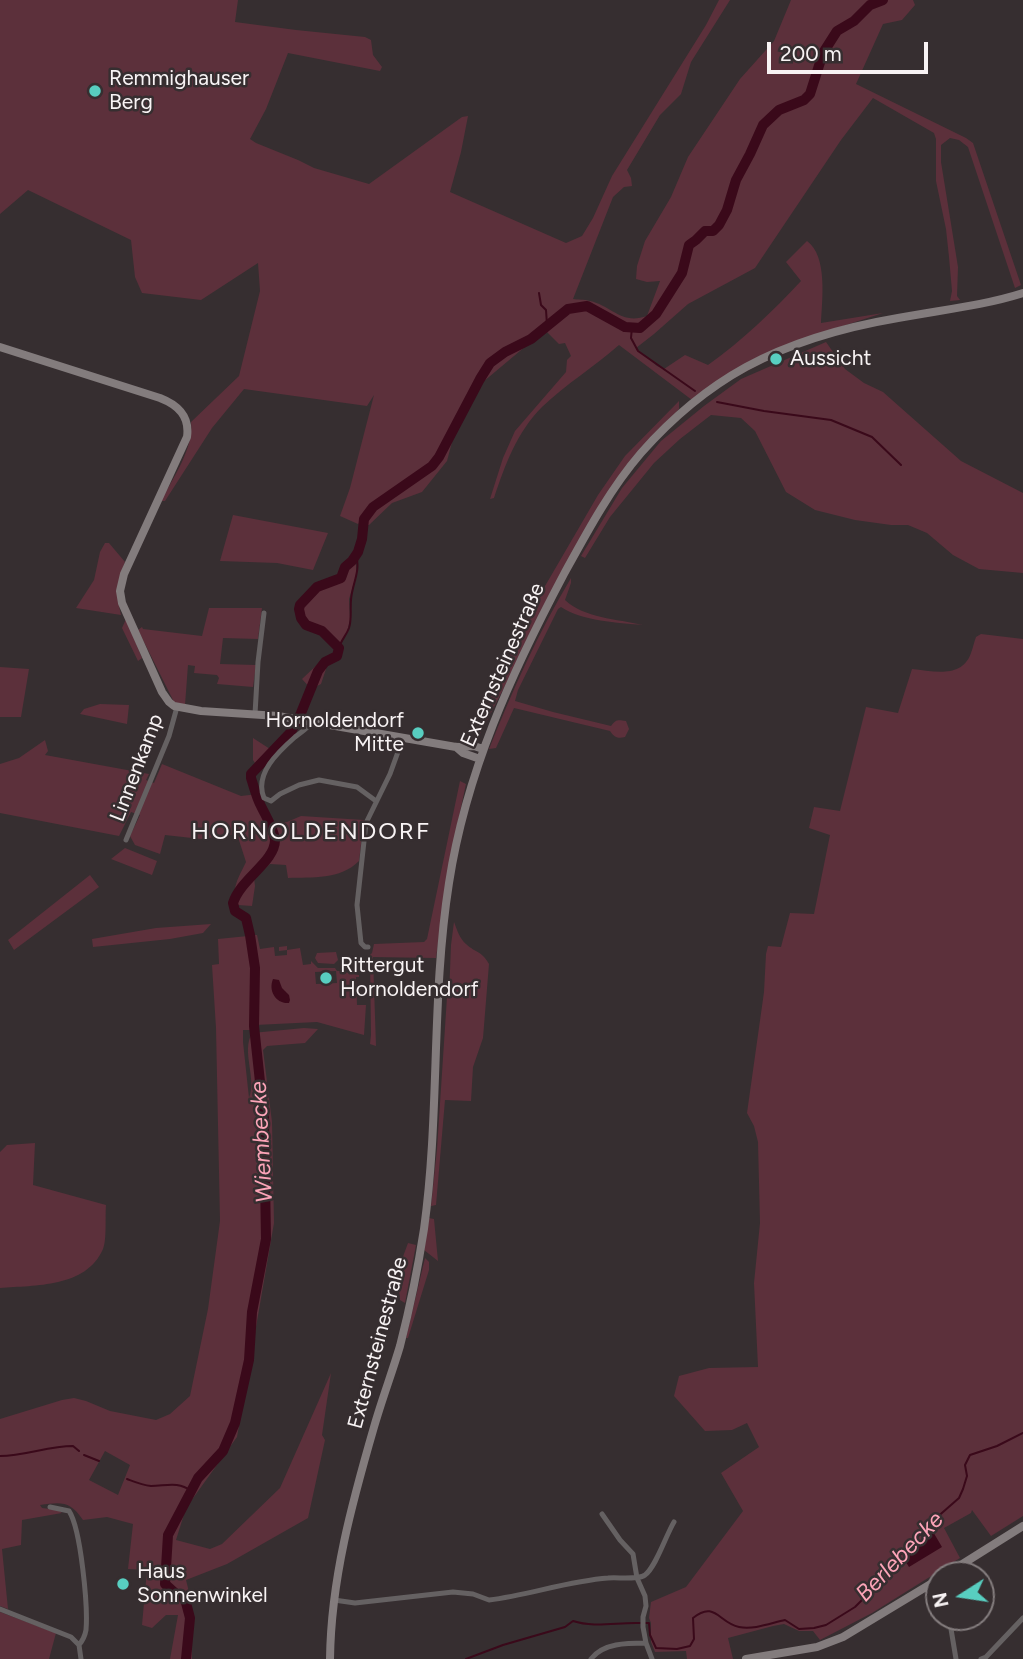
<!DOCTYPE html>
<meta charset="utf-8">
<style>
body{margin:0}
#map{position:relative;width:1023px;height:1659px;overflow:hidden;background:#362e30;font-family:Figtree,sans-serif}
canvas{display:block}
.north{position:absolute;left:925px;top:1561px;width:70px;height:70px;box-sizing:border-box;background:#362e30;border:2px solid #847d7e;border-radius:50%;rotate:258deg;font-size:19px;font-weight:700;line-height:28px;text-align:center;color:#f8f3f4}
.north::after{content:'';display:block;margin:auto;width:24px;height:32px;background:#58cec0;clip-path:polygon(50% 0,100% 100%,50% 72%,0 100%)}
.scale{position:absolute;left:767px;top:42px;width:161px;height:32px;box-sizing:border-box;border:4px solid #f8f3f4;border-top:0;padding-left:9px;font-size:21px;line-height:24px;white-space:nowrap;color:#f8f3f4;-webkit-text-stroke:5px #362e30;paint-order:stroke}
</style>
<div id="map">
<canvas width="1023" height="1659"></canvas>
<div class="north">N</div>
<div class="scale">200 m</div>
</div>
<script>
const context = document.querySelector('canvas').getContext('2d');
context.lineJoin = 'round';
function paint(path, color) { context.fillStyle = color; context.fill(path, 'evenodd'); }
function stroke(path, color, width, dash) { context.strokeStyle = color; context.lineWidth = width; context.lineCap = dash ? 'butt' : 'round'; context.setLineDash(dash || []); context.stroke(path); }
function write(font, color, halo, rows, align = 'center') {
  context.font = font + ' Figtree,sans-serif'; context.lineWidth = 5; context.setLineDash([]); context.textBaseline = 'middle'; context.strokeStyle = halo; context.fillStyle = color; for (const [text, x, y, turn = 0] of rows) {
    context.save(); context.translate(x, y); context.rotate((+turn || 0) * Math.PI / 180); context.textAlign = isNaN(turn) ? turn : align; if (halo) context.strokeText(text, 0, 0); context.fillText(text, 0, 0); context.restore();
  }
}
paint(new Path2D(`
 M0,0H238L235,22L296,30L365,37L371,40L373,55L382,67L380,71L288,53L266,109L250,139L256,143L298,160L314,168L369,184L462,117L468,116L461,152L450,192L566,243L582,236L593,218L612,176L706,25L719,0H730L691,62L681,94L660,115L627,170L631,178L632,186L624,187L613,197L573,299C578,300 584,299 590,301C612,306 621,325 647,316L660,281L647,282L636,279L637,266L645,241L671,197L688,157L740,79L774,41L791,0H913L915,5L902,20L883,24L856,84L966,138L973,143L1021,285L1015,288L968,147L959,140L950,138L941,145V162L958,267L957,296L960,300L950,301L952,291L949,257L946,229L936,181V139L934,133L873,98L841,140L755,268L688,304L654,334L636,348L657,366L664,369L685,355L708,365C743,340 772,312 801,281L786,262L807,241C828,256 822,301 821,323L883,313L815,335L692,400L619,345C594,367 566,384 542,407C517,432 505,465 494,498L490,499L503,458L515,431L566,372L567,360L571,356L565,343L559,344L545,330L483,382L470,403L452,442L447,461L422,492L392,503L369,525H363L361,521L358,524L340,516L350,488L374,395L367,406L244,389L212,428L165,501H161C173,478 194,448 191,422L239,376L260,291L258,263L201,300L142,293L135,277L131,240L28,190L0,214Z
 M826,342L845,369L864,383L883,392L961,461L1023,493V573L979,569L953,555L927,533L908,525H891L855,520L815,510L786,492L755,431L741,418L711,415L680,439L654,463L610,517L585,558L581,556L622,488L661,441L704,406L741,379Z
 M679,401V409L648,443L622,476L549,601L479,736L475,732L527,617L598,495L625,456Z
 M233,515L328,533L313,570L277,563L220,561Z
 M105,543H109L125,562C117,584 116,592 121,615L76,608L94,580L100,552Z
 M356,558V576L349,599L350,620L347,632L339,647C335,643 331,637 326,633C315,623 304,627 300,609L318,589L344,579L343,571Z
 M571,578V583L565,600C584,618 617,619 643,625C618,623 582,621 561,607L558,609L518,690L515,701L553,712L611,726C616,719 618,720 626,721L629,729L625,737C617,739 614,737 610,731L514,708L496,748L489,749C513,689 538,633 571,578Z
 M209,608H262L258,639L223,638L220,664L256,665L253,687L217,684L219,678L217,675L194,673L195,666L188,665L185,705L174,702L138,630L142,627L143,629L202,636Z
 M126,619L142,658L138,661L122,628Z
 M981,634L1023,639V1516L991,1536L972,1510L971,1513L944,1528L960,1558L872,1613L820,1640L813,1631H799L784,1624L773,1626L728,1638L733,1659H687L686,1651L655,1652L651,1642V1623L649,1618L651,1602L686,1587L743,1511L721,1473L759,1447L747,1423L732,1430L705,1431L674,1396L679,1376L709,1368L758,1367L754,1283L760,1223L758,1142L754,1126L747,1113L764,992L766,954L768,946L781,947L790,913L814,914L830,835L809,828L814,807L840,811L866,707L898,713L912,669C933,671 962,679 971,653C973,648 974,642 976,637Z
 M320,662L326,669L321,684L311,689L302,679Z
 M0,667L29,669L21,717H0Z
 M100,704L129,705L127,724L80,714L84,709Z
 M253,738L270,749L255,763L253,760Z
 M45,740L48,751L45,755L149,774L146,780L154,783L162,764L241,796L258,794L273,823L287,822L301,816L364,820L359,861C340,880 312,877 288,878L286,865L270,864L254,878L255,886L252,906L238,905C230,889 239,877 246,862L237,834L201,839L165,835L160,854L135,845L130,836L140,815L131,812L119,836L0,813V764L19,758Z
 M460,781L466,784L449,863L436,958L373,957L376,1046L370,1044L371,1035L370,955L372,953L374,944L424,942L427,939Z
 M125,848L157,861L152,875L111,859Z
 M90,875L99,887L14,950L8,940Z
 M454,922C457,930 460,939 466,944C477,954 481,950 489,964L483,1038L473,1067L471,1101L445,1100L436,1205L431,1206L437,1149L447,997L449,996L451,945Z
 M211,924L203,933L170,939L93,947L92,939L156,928Z
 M252,935H257L260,949L274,947L275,956L287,955V950L279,951V947L287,946V950L300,948L303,965L311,964V961L318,968H335L337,971H342V973L354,972V974L359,975V977H356L357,1005H366L364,1035L317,1022L255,1025L256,959ZM336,971L337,983L316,984L315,972Z
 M248,936L253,970L252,1030H243V1042L249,1098C257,1078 241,1052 252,1033L304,1028L318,1029L305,1043L267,1046L263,1050L272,1122L274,1223L237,1437L186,1508L176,1540L210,1549L222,1544L280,1488L331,1373L322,1435L325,1440L308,1518L227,1564L186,1580L191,1600L192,1659H170L178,1615H166L152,1628L142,1625L147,1570L128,1569L133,1524L107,1517L83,1520C70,1501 62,1502 40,1505L42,1508L58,1510L62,1513L22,1520L21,1545L2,1549L8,1609L0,1606V1419L62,1400L74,1398L86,1401L110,1411L156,1420L170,1414L190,1396L208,1309L220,1221L216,1028L212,965L219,964L218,939ZM105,1451L130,1465L118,1495L89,1480Z
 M336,952L338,960L334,964L318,963L315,958L317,953Z
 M35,1143L33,1185L106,1205C105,1217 107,1240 103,1249C86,1288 35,1285 0,1288V1152L7,1145Z
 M429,1218L434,1219L438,1261L424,1250Z
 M408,1243L416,1245L405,1303L400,1300L397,1273Z
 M425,1258L429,1262V1270L408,1338H406Z
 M0,1612L56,1633L49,1659H0Z`), '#5c303b');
paint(new Path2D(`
 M273,979L279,980L282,988L289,995L290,1000L289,1003C276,1004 268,991 273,979Z
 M932,1530L942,1547L909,1567L904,1559Z`), '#3a091a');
stroke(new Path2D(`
 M539,293L541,305L546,310L547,325
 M632,327L631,338L638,351L695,391
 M717,402L764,411L831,420L872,437L901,465
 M339,648C341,640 346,636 349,628C352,619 350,610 351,600C352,584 361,571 356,555
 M84,1455L99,1461
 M0,1456C25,1456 48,1446 73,1446L79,1451
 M127,1479C135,1482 142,1485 151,1486C166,1486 178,1481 191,1491
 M646,1623H649L650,1635L656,1648L677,1649L690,1646L694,1639L693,1618C715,1600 719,1623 739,1627C754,1630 771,1623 785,1620L799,1629L814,1628L826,1625L855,1607L864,1598L879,1576L935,1519L959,1498L963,1489L967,1476L965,1465L970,1455L997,1446L1023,1433
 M466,1659L503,1645L565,1627L573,1621C594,1628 618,1622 640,1623`), '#3a091a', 2);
stroke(new Path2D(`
 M186,1659L190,1618L185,1599L175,1593L165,1584L168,1535L198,1478L223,1451L235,1423L249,1360L252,1312L266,1239L264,1119L254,1026L255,968L250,935L246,918L235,911L233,903C241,878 275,862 275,840C274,828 265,815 260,804C256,796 254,787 251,778V774L291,732L301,713L318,671L325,662L337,656L339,648L322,631L306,625L301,618L299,609L300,605L317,587L341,578L345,567L352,561L358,552L362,539L364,519L373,507L432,466L439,457L480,379L490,363L505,352L531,339L568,309L587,306L625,327L640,328L656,314L682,273L689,245L696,240L705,231H713L719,225L727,210L736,180L750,154L763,125L779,110L804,100L810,94L823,53L837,31L854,21L870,5L883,0`), '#3a091a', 10);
stroke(new Path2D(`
 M255,714L258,662L264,613
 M312,722C307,729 301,732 295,737C278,752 254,774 264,798L271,801L280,794L299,785L319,780L357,787L376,801
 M126,840L169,736L177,707
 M368,947H365L361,943L357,905L366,823L390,774L403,738
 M50,1507L69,1511C81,1529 88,1607 86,1630C85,1636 83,1640 79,1645L81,1659
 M602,1514L620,1540L633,1554L637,1578L645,1596L646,1606L643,1617V1627L646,1643L652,1659
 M334,1600L355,1603L453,1592L473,1594L489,1600C529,1595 568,1581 608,1578C617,1577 639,1580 645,1575C656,1567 666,1535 674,1522
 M0,1609L71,1637L79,1645
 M949,1617L956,1659
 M591,1659C603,1643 627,1643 646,1643
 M981,1659L986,1657L1023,1618`), '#656162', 5);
stroke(new Path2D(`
 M0,347L160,398C178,405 190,416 187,437L124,574L120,591L122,603L162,692L169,702L174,706L201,711L278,716L456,747L474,746L483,749
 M456,747L463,753L480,759
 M945,1575L1023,1526
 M330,1659C331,1579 352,1503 374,1427C382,1399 392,1373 400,1346C410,1307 418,1268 424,1229C440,1114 431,997 449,883C466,772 512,672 564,574C587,532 610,489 641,453C671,419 706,389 746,367C794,341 845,327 898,318C940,310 982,306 1023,293
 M746,1659L817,1647L843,1637L939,1579`), '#837c7d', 8);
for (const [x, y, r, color] of [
 [95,91,7,"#58cec0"],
 [776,359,7,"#58cec0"],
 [418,733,7,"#58cec0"],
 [326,978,7,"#58cec0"],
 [123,1584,7,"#58cec0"]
]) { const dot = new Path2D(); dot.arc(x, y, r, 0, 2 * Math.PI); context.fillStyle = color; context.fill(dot); stroke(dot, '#362e30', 2.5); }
write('21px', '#f8f3f4', '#362e30', [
 ["Remmighauser",109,79],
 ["Berg",109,103],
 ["Aussicht",790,359],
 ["Hornoldendorf",404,721,"right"],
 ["Mitte",404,745,"right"],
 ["Rittergut",340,966],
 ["Hornoldendorf",340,990],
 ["Haus",137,1572],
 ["Sonnenwinkel",137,1596]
], 'left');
write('21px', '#f8f3f4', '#362e30', [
 ["Externsteinestraße",503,665,-66],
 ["Linnenkamp",137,768,-69],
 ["Externsteinestraße",378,1343,-75]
]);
write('italic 23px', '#fca4b8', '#362e30', [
 ["Wiembecke",262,1142,-93],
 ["Berlebecke",900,1557,-46]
]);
context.letterSpacing = '2px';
write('24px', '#f8f3f4', '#362e30', [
 ["HORNOLDENDORF",311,832]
]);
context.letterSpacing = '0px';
</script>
